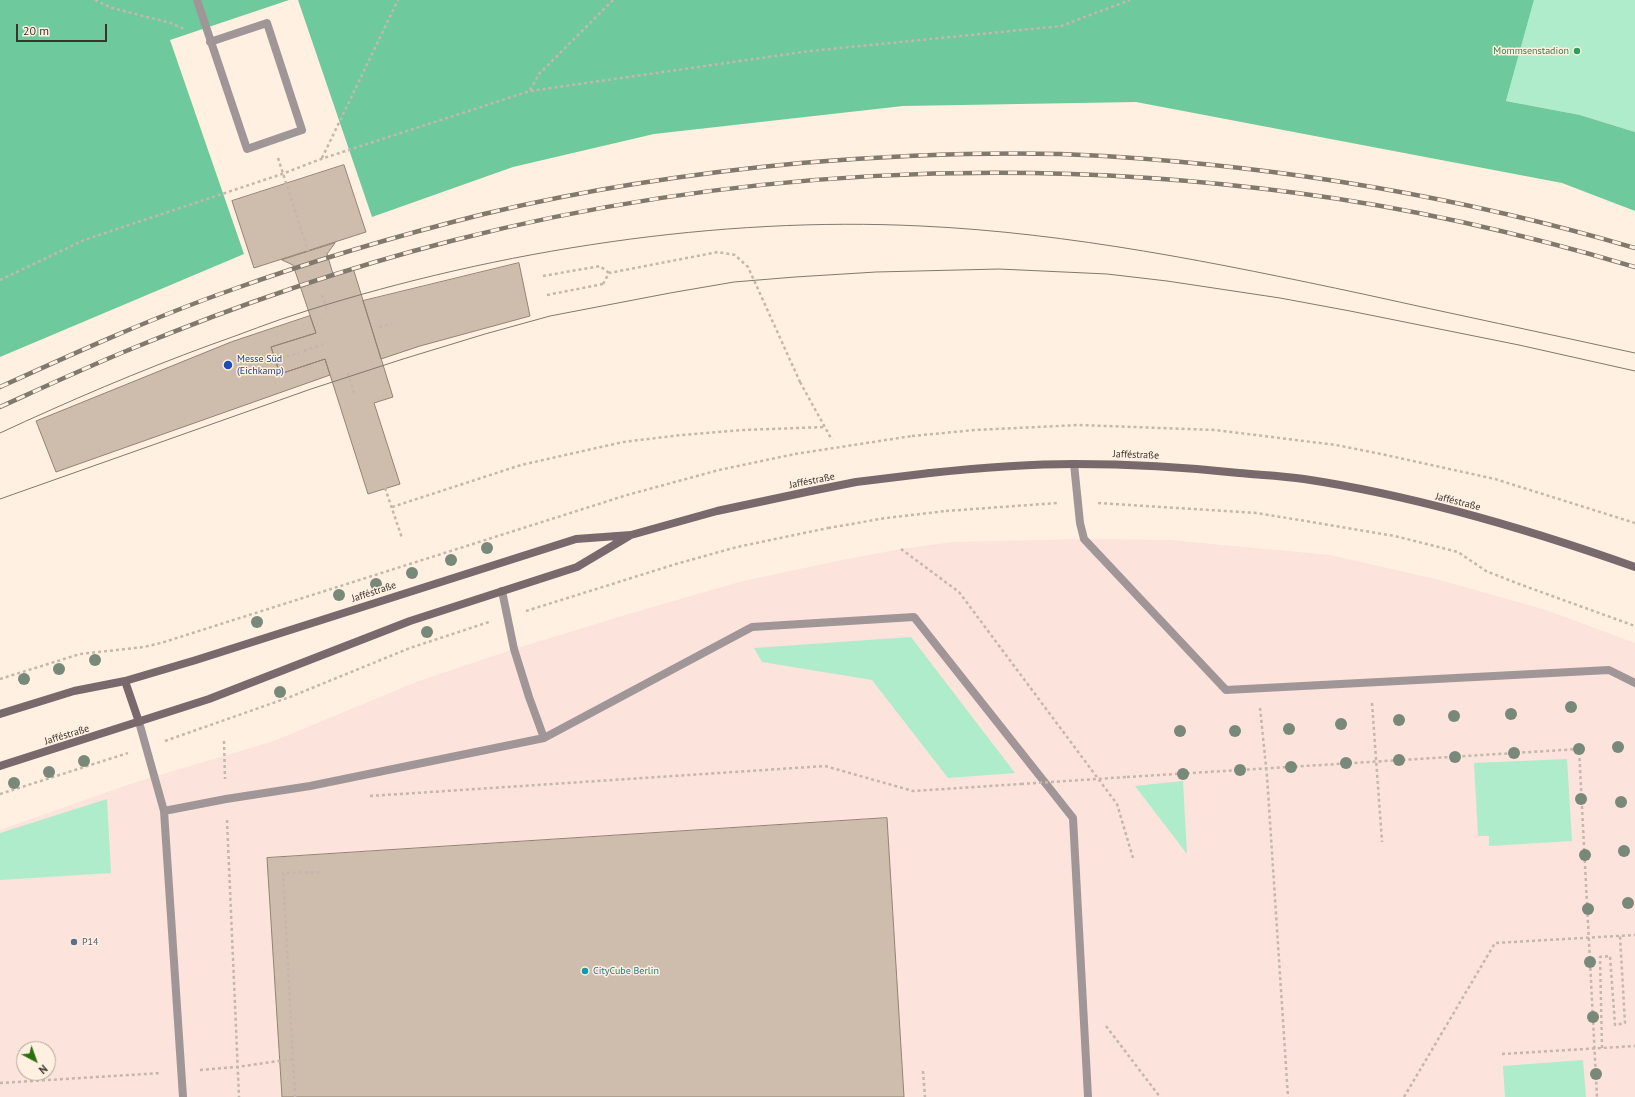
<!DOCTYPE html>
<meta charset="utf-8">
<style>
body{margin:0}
#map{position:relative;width:1635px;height:1097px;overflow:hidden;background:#fff0e2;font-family:"PT Sans",sans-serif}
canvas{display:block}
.north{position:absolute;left:16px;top:1041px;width:40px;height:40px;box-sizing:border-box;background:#fff0e2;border:1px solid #b0a59a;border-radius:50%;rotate:139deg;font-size:11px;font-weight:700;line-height:16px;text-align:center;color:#3a342d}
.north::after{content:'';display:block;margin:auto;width:14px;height:18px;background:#2c700d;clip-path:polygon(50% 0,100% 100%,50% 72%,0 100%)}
.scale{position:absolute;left:16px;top:24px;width:91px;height:18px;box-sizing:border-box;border:2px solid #3a342d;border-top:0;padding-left:5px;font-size:12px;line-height:14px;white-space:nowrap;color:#3a342d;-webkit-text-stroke:3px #fff0e2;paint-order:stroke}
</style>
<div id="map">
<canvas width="1635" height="1097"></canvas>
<div class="north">N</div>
<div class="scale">20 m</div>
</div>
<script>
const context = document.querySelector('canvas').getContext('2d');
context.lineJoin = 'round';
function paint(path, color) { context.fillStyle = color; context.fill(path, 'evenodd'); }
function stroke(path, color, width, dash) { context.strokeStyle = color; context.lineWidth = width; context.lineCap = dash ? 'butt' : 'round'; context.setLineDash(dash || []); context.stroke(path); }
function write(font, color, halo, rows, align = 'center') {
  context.font = font + ' "PT Sans",sans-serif'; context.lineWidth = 3; context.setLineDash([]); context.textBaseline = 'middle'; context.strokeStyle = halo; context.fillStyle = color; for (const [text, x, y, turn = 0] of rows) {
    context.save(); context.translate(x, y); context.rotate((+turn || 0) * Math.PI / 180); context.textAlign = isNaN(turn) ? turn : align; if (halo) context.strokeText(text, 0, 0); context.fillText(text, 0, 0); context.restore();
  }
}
paint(new Path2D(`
 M1084,539L1170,540L1330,555L1440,580L1546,610L1635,643V1097H0V830L133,783L274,741L419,681L514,649L649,608L743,581L842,560L901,549L953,542ZM24,1049H48V1073H24Z`), '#fce3db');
paint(new Path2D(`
 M1534,0H1635V132L1580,115L1506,101Z
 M911,637L1015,773L948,778L872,680L762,662L754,648Z
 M1567,759L1572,841L1489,846V836H1478L1474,763Z
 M1183,781L1187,854L1135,786Z
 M107,799L111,873L0,880V833Z
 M1583,1060L1586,1097H1505L1503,1066Z`), '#afeccb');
paint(new Path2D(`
 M0,0H289L170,40L244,254L0,357Z
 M298,0H1534L1506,101L1580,115L1635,132V211L1562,183L1136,102L903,106L654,134L513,167L372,217Z`), '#6eca9c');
const building = new Path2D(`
 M344,165L366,232L254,268L232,201Z
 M335,243L327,254L333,274L353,268L393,397L374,403L400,484L368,494L325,359L280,374L271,347L316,333L293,265L282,260Z
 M519,263L530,316L420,346L381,359L363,301Z
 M310,316L316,333L271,347L280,374L325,359L330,375L56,472L36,421L231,342Z
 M887,818L904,1097H282L267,858Z`);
paint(building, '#cebdac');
stroke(building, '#938373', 1);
stroke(new Path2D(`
 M95,0L112,8L171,23L186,30
 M530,90L539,74L613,0
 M278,158L308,251
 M322,158L398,0
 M543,276L600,266L609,273
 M0,280L84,240L282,174L321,159L530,91L810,51L1061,26L1130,0
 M322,295L328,313
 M547,295L603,284
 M379,327L392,324
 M304,351L324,344
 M275,360L299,353
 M348,373L354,393
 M800,382L832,440
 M912,436L975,430L1079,425L1215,430L1336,445L1381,454L1495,479L1635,523
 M385,488L402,538
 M1098,503L1257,513L1395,536L1458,552L1486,571L1519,584L1635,626
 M392,507L521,465L623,442L681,435L743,430L825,427
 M946,511L1057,503
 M901,549L959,592L1117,804L1133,858
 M526,611L676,564L737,547L828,528
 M0,679L80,654L144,647L161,643L627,495L719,470L795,454
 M1372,703L1382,842
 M1260,708L1267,776L1288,1097
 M165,741L290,697L410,648L489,622
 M224,741L225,779
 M1127,777L1579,749L1597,1097
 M0,794L128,753
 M370,796L825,766L913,791L1021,784
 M227,820L239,1097
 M1106,1026L1160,1097
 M1602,1048L1600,957L1610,956L1615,1025L1625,1023L1620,936
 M1502,1054L1635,1046
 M200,1070L237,1067L292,1059
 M923,1071L925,1097
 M0,1083L161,1073
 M295,1097L283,873L322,872
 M1404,1097L1495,943L1635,935`), '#c4b7ab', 2.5, [3, 3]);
stroke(new Path2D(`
 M197,0L247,149L302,130L267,23L210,42
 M1074,464L1080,523L1084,539L1226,690L1609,670L1635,683
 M502,591L514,649L529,697L544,738L752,627L914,617L1073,818L1088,1097
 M139,722L164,811L183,1097
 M164,811L226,799L310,786L544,738`), '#a09597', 8);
stroke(new Path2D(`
 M930,473C978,468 1026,464 1074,464C1129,464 1184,467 1239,473C1261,475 1283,476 1304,479C1417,496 1528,529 1635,567
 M125,681L139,722
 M0,714L74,691L125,681L196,660L576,539L631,535L717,511L811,491
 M0,766L209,699L410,621L577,567L629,536`), '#79696c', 8);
stroke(new Path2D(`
 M0,433C69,401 139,371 210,345C242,334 273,321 306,311C499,250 719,216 921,226C1071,233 1217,263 1363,294C1453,314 1544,333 1635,353
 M0,499L311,389L403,359L485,334L550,316L670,293L734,282L795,277L876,272L999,269L1107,274L1167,281L1280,298L1350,311L1519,345L1635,371`), '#81786e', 1);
const rail = new Path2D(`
 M0,387C77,352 154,317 234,289C315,260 400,235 484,214C588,189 694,173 801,163C901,155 1003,150 1104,156C1284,167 1462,197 1635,248
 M0,407C44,387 87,367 131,349C235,306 342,269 451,241C726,170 1016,155 1297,193C1412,208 1524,234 1635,267`);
stroke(rail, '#81786e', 4.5);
stroke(rail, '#fff0e2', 3, [9]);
stroke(new Path2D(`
 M603,284L609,273L718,252L735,255L748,267L800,382
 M795,454L912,436
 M828,528L886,518L946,511
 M1021,784L1127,777`), '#c4b7ab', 2.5, [3, 3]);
stroke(new Path2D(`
 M811,491L856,482L930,473`), '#79696c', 8);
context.fillStyle = '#798979';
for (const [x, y] of [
 [487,548],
 [451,560],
 [412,573],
 [376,584],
 [339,595],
 [257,622],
 [427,632],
 [95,660],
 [59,669],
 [24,679],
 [280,692],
 [1571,707],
 [1511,714],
 [1454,716],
 [1399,720],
 [1341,724],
 [1289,729],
 [1180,731],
 [1235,731],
 [1618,747],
 [1579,749],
 [1514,753],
 [1455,757],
 [1399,760],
 [84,761],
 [1346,763],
 [1291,767],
 [1240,770],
 [49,772],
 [1183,774],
 [14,783],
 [1581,799],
 [1621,802],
 [1624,851],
 [1585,855],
 [1628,903],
 [1588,909],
 [1590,962],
 [1593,1017],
 [1596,1074]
]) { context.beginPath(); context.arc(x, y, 6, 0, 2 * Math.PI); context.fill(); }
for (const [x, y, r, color] of [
 [1577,51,4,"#2e9e5b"],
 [228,365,5,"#1a4fb4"],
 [74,942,4,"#5c6f8a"],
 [585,971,4,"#0f9aa8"]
]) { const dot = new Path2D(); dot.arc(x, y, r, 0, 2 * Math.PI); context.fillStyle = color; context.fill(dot); stroke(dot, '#fff0e2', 1.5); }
write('10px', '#27864d', '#fff0e2', [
 ["Mommsenstadion",1569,51]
], 'right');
write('10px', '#164399', '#fff0e2', [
 ["Messe Süd",237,359],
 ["(Eichkamp)",237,371]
], 'left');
write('10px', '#3a342d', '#fff0e2', [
 ["Jafféstraße",1136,455,2],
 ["Jafféstraße",812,481,-11],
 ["Jafféstraße",1458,502,14],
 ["Jafféstraße",374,592,-18],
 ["Jafféstraße",67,735,-17]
]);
write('10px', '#4e5e75', '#fff0e2', [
 ["P14",82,942]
], 'left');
write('10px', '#0d838f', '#fff0e2', [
 ["CityCube Berlin",593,971]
], 'left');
</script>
